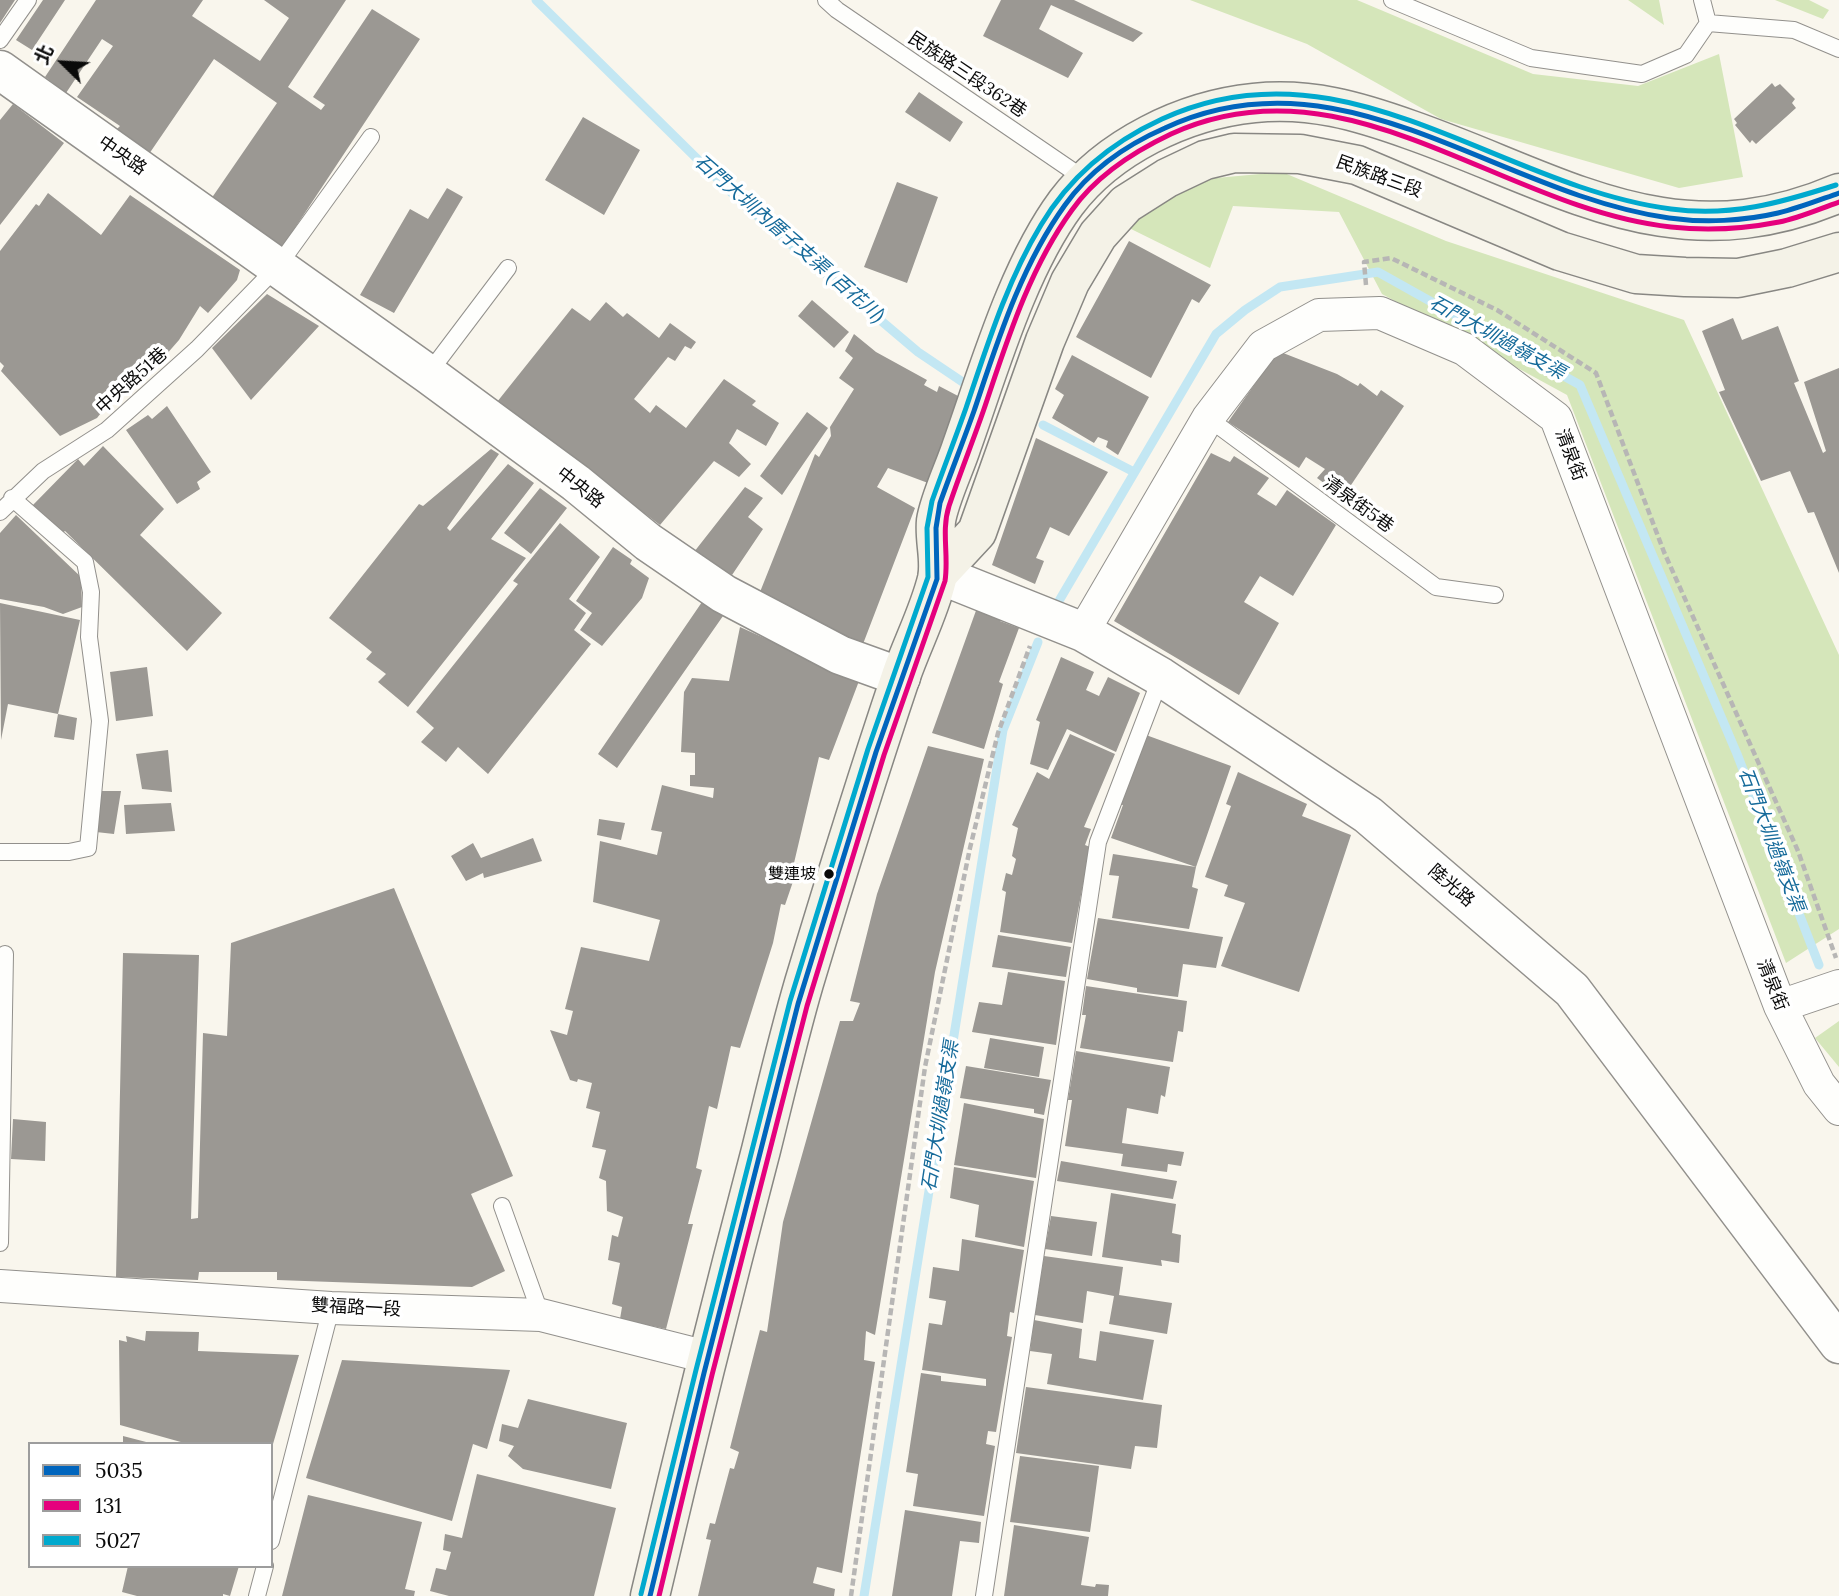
<!DOCTYPE html>
<meta charset="utf-8">
<style>
body{margin:0}
#map{position:relative;width:1839px;height:1596px;overflow:hidden;background:#f9f6ed;font-family:Lora,"Noto Sans TC",serif}
canvas{display:block}
.legend{position:absolute;left:28px;top:1442px;width:245px;height:126px;box-sizing:border-box;background:#fff;border:2px solid #9d9d9d;margin:0;padding:9px 12px;list-style:none;font-size:21px;color:#0a0a0a}
.legend li{display:flex;align-items:center;gap:14px;height:35px}
.legend b{width:35px;border:2px solid #9d9d9d}
.north{position:absolute;left:28px;top:28px;width:70px;height:70px;-webkit-text-stroke:5px #fff;paint-order:stroke;rotate:294deg;font-size:19px;font-weight:700;line-height:28px;text-align:center;color:#0a0a0a}
.north::after{content:'';display:block;margin:auto;width:24px;height:32px;background:#0a0a0a;clip-path:polygon(50% 0,100% 100%,50% 72%,0 100%)}
</style>
<div id="map">
<canvas width="1839" height="1596"></canvas>
<ul class="legend">
<li><b style="height:9px;background:#0065bd"></b>5035</li>
<li><b style="height:9px;background:#e5007d"></b>131</li>
<li><b style="height:9px;background:#00a9ce"></b>5027</li>
</ul>
<div class="north">北</div>
</div>
<script>
const context = document.querySelector('canvas').getContext('2d');
context.lineJoin = 'round';
function paint(path, color) { context.fillStyle = color; context.fill(path, 'evenodd'); }
function stroke(path, color, width, dash) { context.strokeStyle = color; context.lineWidth = width; context.lineCap = dash ? 'butt' : 'round'; context.setLineDash(dash || []); context.stroke(path); }
function write(font, color, halo, rows, align = 'center') {
  context.font = font + ' Lora,"Noto Sans TC",serif'; context.lineWidth = 7; context.setLineDash([]); context.textBaseline = 'middle'; context.strokeStyle = halo; context.fillStyle = color; for (const [text, x, y, turn = 0] of rows) {
    context.save(); context.translate(x, y); context.rotate((+turn || 0) * Math.PI / 180); context.textAlign = isNaN(turn) ? turn : align; if (halo) context.strokeText(text, 0, 0); context.fillText(text, 0, 0); context.restore();
  }
}
paint(new Path2D(`
 M1190,0H1357L1533,74L1638,86L1719,54L1743,177L1679,188L1441,119L1307,44Z
 M1628,0H1659L1664,25Z
 M1775,0H1809L1829,10L1823,19Z
 M1282,172L1446,241L1684,320L1839,655V929L1786,963L1567,395L1382,294L1339,212L1233,206L1210,268L1127,227L1194,180Z
 M1839,1021V1067L1815,1038Z`), '#d5e6ba');
stroke(new Path2D(`
 M536,0L742,203L918,352L973,389
 M1043,425L1134,472
 M1053,611L1216,334L1245,310L1280,287L1378,272L1580,385L1737,754L1819,965
 M864,1596L1003,730L1038,642`), '#c3e7f3', 9);
paint(new Path2D(`
 M0,0H15L0,23Z
 M43,0H65L32,50L16,40Z
 M96,0H203L192,16L260,61L289,18L264,0H346L288,87L321,110L325,105L313,97L372,9L420,39L281,249L211,199L277,103L214,59L149,154L116,130L120,126L77,97L113,46L102,39L66,93L45,77Z
 M1001,0H1074L1143,33L1133,42L1051,5L1039,29L1083,53L1068,78L983,36Z
 M1772,83L1775,87L1780,84L1795,99L1792,103L1796,108L1756,144L1752,140L1750,143L1735,125L1737,123L1734,119Z
 M919,92L963,122L950,142L905,112Z
 M13,104L64,143L0,225V120Z
 M583,117L640,150L604,215L545,180Z
 M897,182L938,197L907,283L864,267Z
 M447,188L463,197L394,313L360,295L410,209L428,219Z
 M48,193L101,235L130,195L240,270L237,280L208,313L200,306L179,340L151,372L139,365L97,418L60,436L1,371L4,366L0,362V251L36,204L39,206Z
 M1129,241L1211,285L1199,303L1192,299L1151,378L1076,337Z
 M267,294L319,326L251,400L212,348Z
 M812,300L849,332L834,348L798,316Z
 M606,302L623,317L627,313L659,338L670,323L696,342L691,349L685,346L675,361L668,357L634,399L650,413L656,405L686,428L724,379L756,401L752,405L779,423L766,446L737,429L729,443L751,464L739,477L714,461L660,525L497,402L572,308L590,321Z
 M1733,318L1742,340L1778,326L1799,381L1794,383L1823,453L1826,451L1804,382L1839,368V573L1814,512L1808,513L1790,471L1761,481L1719,392L1725,390L1702,331Z
 M854,334L876,352L927,380L924,385L937,392L939,386L960,397L928,483L888,468L877,487L915,508L863,644L758,597L815,454L819,457L831,436L830,427L854,389L839,378L853,358L845,351Z
 M1278,351L1337,374L1358,386L1360,383L1377,396L1381,390L1404,406L1343,497L1317,478L1325,469L1306,457L1299,468L1228,422Z
 M1072,355L1149,397L1118,455L1106,447L1108,441L1098,437L1094,443L1052,418L1064,395L1055,389Z
 M167,406L211,472L197,482L200,489L177,504L126,430L148,415L152,419Z
 M807,412L828,428L782,495L760,476Z
 M1036,438L1108,472L1069,536L1050,527L1036,558L1044,561L1035,584L992,565Z
 M103,446L164,509L140,535L222,613L187,651L65,531L61,534L32,506L78,459L84,466Z
 M491,449L499,454L447,528L450,531L508,464L534,483L491,539L526,558L408,707L378,682L386,674L366,659L372,652L329,618L419,504L423,506Z
 M1211,453L1230,462L1234,456L1269,478L1257,494L1276,506L1287,490L1336,525L1293,596L1260,576L1244,602L1279,623L1239,695L1114,621Z
 M745,487L763,498L748,517L763,529L732,575L694,552Z
 M540,488L567,508L531,554L504,533Z
 M16,515L81,577L82,607L63,614L44,607L0,599V533Z
 M560,523L600,557L569,599L586,613L574,630L591,644L488,774L458,747L446,762L421,742L434,728L416,712L518,584L513,581Z
 M613,547L632,560L630,564L649,578L642,598L602,646L580,630L592,613L576,601Z
 M702,602L723,616L617,768L598,754Z
 M0,603L80,620L58,714L8,704L1,740Z
 M978,605L1002,617L1000,621L1019,628L999,682L1003,684L984,749L932,733Z
 M740,627L859,681L829,760L819,757L794,863L799,864L785,905L781,904L773,943L740,1048L731,1046L717,1109L709,1106L696,1168L702,1170L688,1224H693L666,1329L620,1319L622,1307L612,1304L620,1263L608,1260L612,1235L618,1237L623,1217L607,1211L606,1181L599,1178L606,1150L592,1147L600,1112L586,1108L592,1083L578,1079L577,1082L570,1080L550,1030L567,1035L573,1011L565,1009L581,947L649,961L660,920L593,902L600,841L657,855L662,832L651,830L662,785L713,798L714,788L690,786V775H695V753L681,752L684,692L692,678L729,681Z
 M1061,657L1094,672L1086,690L1099,696L1108,677L1140,693L1116,752L1067,729L1048,770L1030,764L1040,722L1036,720Z
 M147,667L153,716L116,721L110,672Z
 M58,714L77,718L74,740L54,737Z
 M1070,734L1115,754L1084,827L1091,829L1085,845L1090,847L1072,943L1000,932L1006,892L1002,890L1006,873L1012,875L1016,859L1012,856L1018,828L1012,825L1037,772L1049,779Z
 M1146,735L1231,766L1196,867L1111,838L1123,805L1117,804Z
 M928,746L984,759L935,972L875,1335L866,1331L864,1360L875,1362L842,1573L817,1567L813,1583L835,1589L834,1596H698L711,1540L706,1539L710,1523L715,1524L730,1468L734,1469L739,1452L730,1448L760,1330L767,1332L783,1222L840,1021H853L860,1003L850,1001L877,894Z
 M168,750L172,792L142,789L136,754Z
 M1238,772L1307,804L1302,816L1351,835L1299,992L1221,966L1245,903L1224,896L1228,885L1205,877L1231,806L1226,804Z
 M101,791H121L114,834L96,832Z
 M171,803L175,831L126,834L124,805Z
 M599,819L625,823L621,840L597,835Z
 M533,838L542,861L484,878L483,873L466,881L451,856L473,843L481,858Z
 M1113,854L1196,867L1192,887L1198,889L1189,929L1112,918L1119,876L1109,875Z
 M394,888L513,1176L471,1194L505,1271L472,1287L277,1280V1272H199L198,1280L116,1277L123,953L199,955L191,1219L198,1218L203,1033L227,1036L231,943Z
 M1098,918L1223,937L1216,968L1183,964L1178,997L1137,992V988L1087,979Z
 M998,935L1071,947L1066,977L992,967Z
 M1008,972L1065,981L1056,1045L972,1032L979,1002L1002,1005Z
 M1086,986L1187,1001L1183,1032L1178,1031L1173,1062L1080,1048L1086,1015H1082Z
 M990,1038L1044,1047L1039,1077L984,1068Z
 M1076,1051L1170,1067L1165,1097L1161,1095L1158,1114L1127,1108L1122,1143L1184,1152L1181,1166L1168,1164L1167,1172L1121,1166L1123,1154L1065,1146L1072,1100H1068Z
 M966,1066L1051,1080L1044,1115L1034,1113V1109L960,1098Z
 M964,1103L1044,1119L1036,1178L954,1165Z
 M13,1119L46,1122L45,1161L11,1159Z
 M1061,1161L1177,1181L1173,1199L1057,1181Z
 M954,1167L1034,1181L1024,1247L975,1237L979,1205L950,1198Z
 M1111,1193L1176,1204L1172,1233L1181,1235L1179,1263L1161,1260L1162,1266L1102,1257Z
 M1051,1216L1097,1222L1092,1256L1045,1249Z
 M962,1239L1024,1250L1014,1313L1010,1312L1007,1336L1012,1337L996,1432L988,1431L986,1444L995,1446L984,1516L913,1506L918,1474L906,1472L921,1373L941,1376V1381L986,1386V1379L922,1370L929,1323L942,1325L946,1301L929,1298L933,1267L959,1271Z
 M1044,1256L1123,1267L1119,1295L1172,1303L1167,1334L1109,1324L1114,1296L1087,1291L1083,1323L1035,1315Z
 M1034,1320L1082,1329L1079,1358L1096,1361L1100,1331L1154,1340L1143,1400L1047,1384L1052,1354L1030,1351Z
 M146,1331L199,1332L198,1351L299,1355L273,1444H188L120,1425L119,1340L127,1342L126,1336L145,1341Z
 M342,1360L510,1370L487,1449L473,1444L452,1521L306,1478Z
 M1026,1387L1162,1405L1157,1448L1135,1446L1131,1469L1016,1453Z
 M528,1399L627,1423L611,1489L523,1469L508,1456L514,1446L499,1441L502,1424L518,1428Z
 M123,1436L150,1443V1444H123Z
 M1020,1456L1099,1466L1090,1532L1010,1522Z
 M477,1474L616,1508L594,1596H449L430,1591L436,1568L446,1570L451,1552L443,1550L445,1534L462,1538Z
 M308,1495L422,1522L405,1589L415,1591L414,1596H282Z
 M905,1510L981,1522L979,1543L960,1541L952,1596H892Z
 M1014,1525L1089,1537L1081,1585L1095,1587L1096,1584L1109,1585L1108,1596H1004Z
 M128,1566H239L230,1596L223,1594V1596H137L122,1592Z`), '#9b9893');
const service = new Path2D(`
 M826,0L837,10L1086,180
 M1392,0L1531,58L1642,74L1686,55L1708,23L1702,0
 M1708,23L1794,30L1839,49
 M0,40L28,0
 M428,374L508,268
 M1208,418L1436,587L1495,595
 M0,512L43,471L107,430L197,349L278,266L371,137
 M0,852H69L88,848L100,721L89,637L91,592L85,562L12,498
 M502,1206L541,1315
 M0,1243L5,954
 M271,1541L331,1308
 M257,1596L265,1566
 M984,1596L1098,842L1161,677`);
const minor = new Path2D(`
 M1083,632L1208,418L1263,346L1319,315L1380,313L1464,349L1556,418L1780,1006L1819,1084L1839,1109
 M1780,1006L1839,986
 M0,1286L331,1308L541,1315L707,1357`);
const tertiary = new Path2D(`
 M0,70L428,374L576,483L648,542L724,594L840,655L901,677
 M938,574L1083,632L1161,677L1368,815L1572,990L1839,1344`);
const secondary = new Path2D(`
 M938,574L977,532L1045,341L1070,282L1098,235L1126,204L1167,178L1205,160L1234,153L1300,154L1357,165L1560,251L1636,274L1685,277L1738,278L1787,268L1839,252
 M650,1596C685,1447 722,1298 761,1150C775,1094 788,1038 804,983C835,880 867,777 901,676C912,644 929,612 937,579C941,560 934,540 936,521C939,500 955,467 962,445C989,369 1018,268 1066,203C1108,147 1184,110 1254,103C1310,97 1358,111 1411,130C1562,183 1673,264 1839,193`);
stroke(service, '#92908c', 18);
stroke(minor, '#92908c', 34);
stroke(tertiary, '#92908c', 41);
stroke(secondary, '#888783', 41);
stroke(new Path2D(`
 M1366,285L1364,262L1391,258L1497,310L1596,373L1664,552L1798,851L1836,958
 M851,1596L925,1067L970,848L998,733L1030,646`), '#b7b6b5', 4.5, [7, 3.5]);
stroke(service, '#fefefc', 16);
stroke(minor, '#fefefc', 32);
stroke(tertiary, '#fefefc', 38);
stroke(secondary, '#f4f2e7', 38);
stroke(new Path2D(`
 M650,1596L704,1373L798,1004L876,752L937,579L936,528L940,503C951,472 963,442 974,411C998,340 1021,266 1065,205C1090,170 1126,145 1165,128C1343,45 1497,194 1669,218C1704,223 1744,221 1778,213C1799,208 1819,200 1839,193`), '#0065bd', 5);
stroke(new Path2D(`
 M659,1596L712,1375L807,1006L884,755L945,581C949,556 941,531 949,506C960,473 973,441 984,409C1007,341 1029,269 1072,210C1096,176 1133,152 1171,134C1347,53 1501,209 1671,227C1707,231 1743,229 1779,222C1799,218 1819,209 1839,202`), '#e5007d', 5);
stroke(new Path2D(`
 M641,1594L696,1370L790,1001L868,749L928,577L927,528L932,501C943,470 955,439 966,408C987,346 1007,281 1041,225C1070,176 1112,142 1162,119C1344,35 1496,186 1671,209C1731,217 1780,203 1836,185`), '#00a9ce', 5);
for (const [x, y, r, color] of [
 [829,874,6,"#0a0a0a"]
]) { const dot = new Path2D(); dot.arc(x, y, r, 0, 2 * Math.PI); context.fillStyle = color; context.fill(dot); stroke(dot, '#fff', 2.5); }
write('16px', '#0a0a0a', '#fff', [
 ["雙連坡",816,874]
], 'right');
write('18px', '#0a0a0a', '#fff', [
 ["民族路三段362巷",967,75,34],
 ["中央路",122,156,35],
 ["民族路三段",1379,177,20],
 ["中央路51巷",132,381,-42],
 ["清泉街",1570,455,69],
 ["中央路",580,488,38],
 ["清泉街5巷",1358,505,36],
 ["陸光路",1451,886,41],
 ["清泉街",1772,985,68],
 ["雙福路一段",356,1308,3]
]);
write('italic 19px', '#156a9a', '#fff', [
 ["石門大圳內厝子支渠 (百花川)",789,239,41],
 ["石門大圳過嶺支渠",1497,338,29],
 ["石門大圳過嶺支渠",1771,840,69],
 ["石門大圳過嶺支渠",941,1116,-81]
]);
</script>
